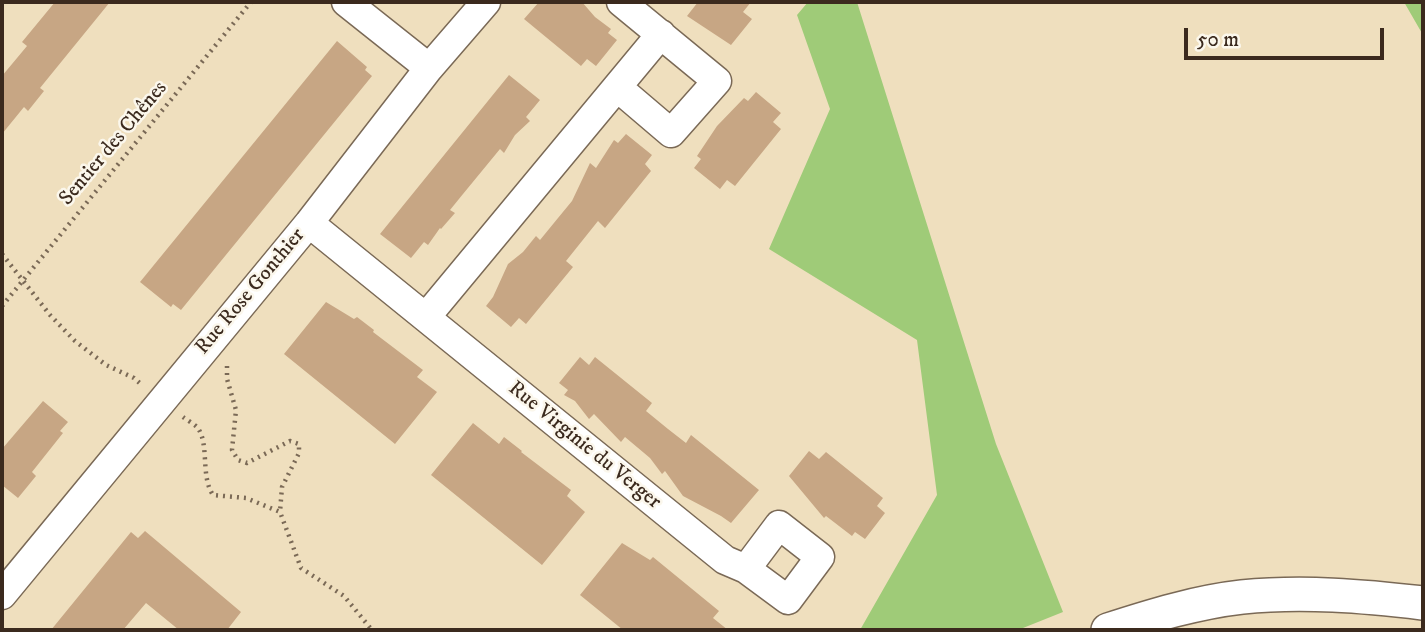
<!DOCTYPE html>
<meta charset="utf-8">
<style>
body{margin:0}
#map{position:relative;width:1425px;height:632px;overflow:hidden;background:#efdfbe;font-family:"IM FELL DW Pica",serif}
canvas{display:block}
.frame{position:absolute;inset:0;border:4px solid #3b2a1e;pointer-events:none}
.scale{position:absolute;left:1184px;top:28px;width:200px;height:32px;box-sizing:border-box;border:4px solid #3b2a1e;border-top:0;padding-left:9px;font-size:21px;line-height:24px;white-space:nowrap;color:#3b2a1e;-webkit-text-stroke:5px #fbf7ec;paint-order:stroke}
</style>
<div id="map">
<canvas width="1425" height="632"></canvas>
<div class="frame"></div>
<div class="scale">50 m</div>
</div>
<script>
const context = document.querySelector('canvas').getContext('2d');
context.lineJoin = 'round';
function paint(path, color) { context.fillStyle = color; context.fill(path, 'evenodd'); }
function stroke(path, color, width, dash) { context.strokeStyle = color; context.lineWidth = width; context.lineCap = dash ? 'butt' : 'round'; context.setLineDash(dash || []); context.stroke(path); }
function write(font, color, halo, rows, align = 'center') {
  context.font = font + ' "IM FELL DW Pica",serif'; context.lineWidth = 5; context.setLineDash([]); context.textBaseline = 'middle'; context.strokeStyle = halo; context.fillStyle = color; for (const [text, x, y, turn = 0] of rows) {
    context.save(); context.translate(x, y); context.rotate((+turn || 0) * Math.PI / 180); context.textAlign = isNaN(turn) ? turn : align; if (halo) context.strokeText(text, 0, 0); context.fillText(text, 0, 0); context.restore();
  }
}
paint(new Path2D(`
 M808,2H857L996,444L1063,612L1018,630H860L937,495L917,340L769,249L830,109L797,15Z
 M1404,2H1423V35Z`), '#9fcb78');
paint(new Path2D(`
 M55,2H110L40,88L44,91L28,111L24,107L2,134V76L27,46L22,42Z
 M539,2H582L595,17L611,29L608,33L617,40L596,66L587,59L581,66L524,19Z
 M698,2H751L743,12L752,19L731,45L687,16Z
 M337,41L367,67L365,70L372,76L181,310L173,304L171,307L140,282Z
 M509,75L540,100L526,117L530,121L515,135L504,153L500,149L463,194L450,210L455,213L441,229L440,228L428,245L424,242L411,258L380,234Z
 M756,92L781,113L773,122L781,129L735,186L727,180L720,189L694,168L701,159L697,156L717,126L744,98L748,101Z
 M626,134L652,155L645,164L651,171L605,228L598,221L566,261L573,267L526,324L519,318L511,327L486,306L493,297L508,264L523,252L536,236L540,240L558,218L572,201L590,163L596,168L614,140L618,143Z
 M326,302L354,319L357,317L374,330L373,332L423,370L417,377L437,392L395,444L284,354Z
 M580,357L589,365L595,357L652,403L646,411L668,429L686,443L691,435L759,490L731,523L721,516L683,496L665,471L662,474L650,458L625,437L621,442L594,414L589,419L575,401L564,395L568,390L559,383Z
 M43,401L68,422L60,431L63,433L32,472L36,476L18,498L2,485V449Z
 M473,423L499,444L504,437L522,451L521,452L571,490L567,496L585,512L542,565L431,475Z
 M809,451L819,459L826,452L883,498L877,506L885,513L865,539L855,532L852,536L826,516L824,518L789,476Z
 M145,531L241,612L227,630H179L146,603L123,630H51L131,532L138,538Z
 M622,543L650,560L653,557L719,611L713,618L728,630H623L580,595Z`), '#c7a684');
const minor = new Path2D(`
 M429,68L486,2
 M617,87L671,133L717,81L621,2
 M309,223L725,560L746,569L788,600L820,557L779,525L746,569
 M426,317L661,34
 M2,595L309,223L429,68L346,2`);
const tertiary = new Path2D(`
 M1108,630C1151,616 1197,602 1242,597C1303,591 1363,596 1423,603`);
stroke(minor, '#7a6956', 31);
stroke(tertiary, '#7a6956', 36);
stroke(new Path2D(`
 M2,254L50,315L75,341L106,365L134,378L143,386
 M2,306L251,2
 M227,366V379L236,410L232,450L238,460L247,463L290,441L299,444V453L282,487L280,512
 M183,417C187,420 194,424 197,427C210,443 200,476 213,495L246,498L280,512L301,568L344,596L372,630`), '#7a6956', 4.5, [2, 5]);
stroke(minor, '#fff', 28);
stroke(tertiary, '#fff', 33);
write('21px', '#3b2a1e', '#fbf7ec', [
 ["Sentier des Chênes",114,144,-50],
 ["Rue Rose Gonthier",251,292,-50],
 ["Rue Virginie du Verger",584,446,39]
]);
</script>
